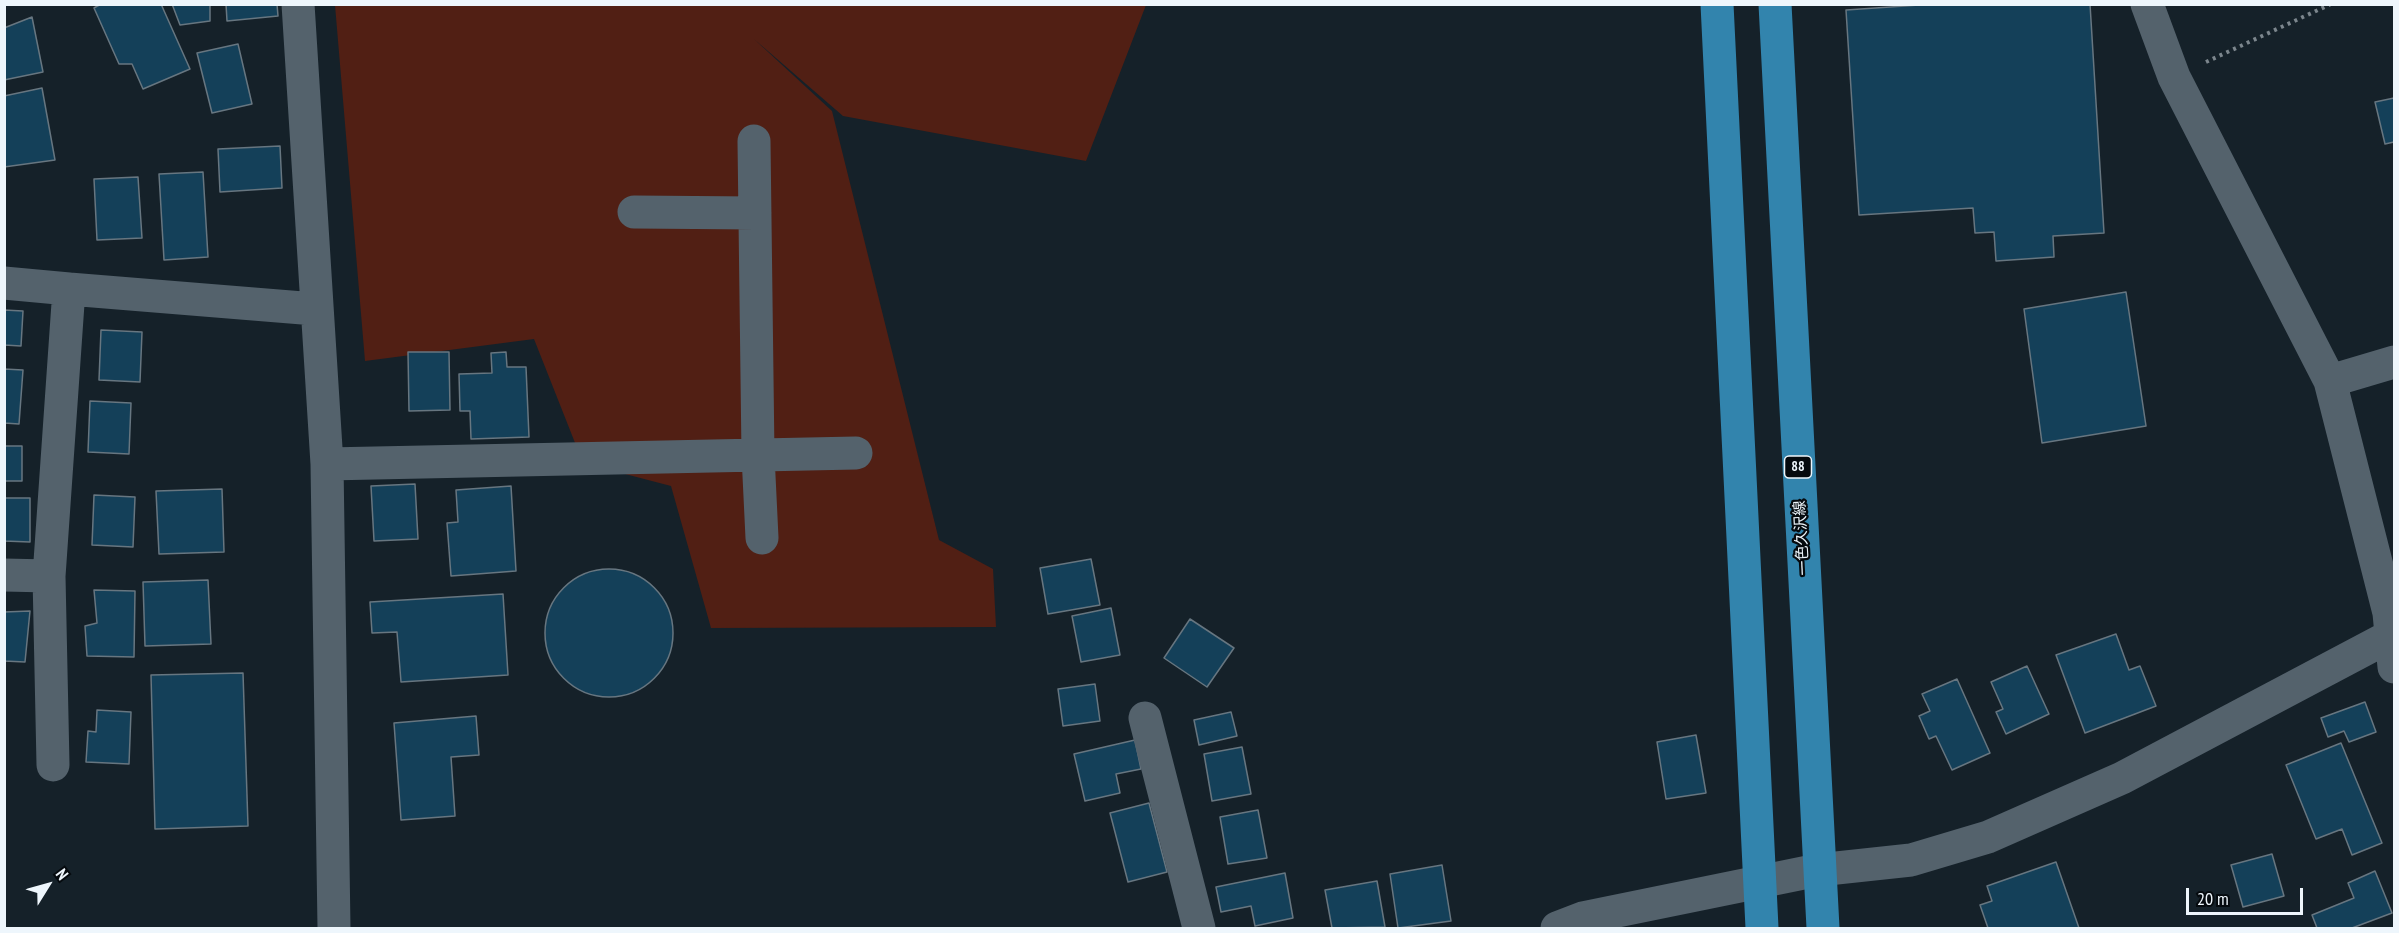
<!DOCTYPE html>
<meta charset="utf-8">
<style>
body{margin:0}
#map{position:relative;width:2399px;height:933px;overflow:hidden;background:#152129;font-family:"PT Sans Narrow",sans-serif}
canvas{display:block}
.frame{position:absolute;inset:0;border:6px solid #eef6fc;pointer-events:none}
.north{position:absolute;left:18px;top:855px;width:60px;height:60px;-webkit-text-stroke:4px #050a0e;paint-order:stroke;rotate:53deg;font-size:16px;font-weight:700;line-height:24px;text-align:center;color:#eef6fc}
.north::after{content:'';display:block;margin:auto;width:21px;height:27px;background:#eef6fc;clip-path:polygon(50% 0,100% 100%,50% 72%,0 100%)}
.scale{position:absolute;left:2186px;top:888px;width:117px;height:27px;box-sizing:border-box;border:3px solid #eef6fc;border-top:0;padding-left:8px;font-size:18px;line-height:21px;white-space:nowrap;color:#eef6fc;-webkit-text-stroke:4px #050a0e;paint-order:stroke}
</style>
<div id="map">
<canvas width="2399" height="933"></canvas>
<div class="frame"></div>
<div class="north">N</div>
<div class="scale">20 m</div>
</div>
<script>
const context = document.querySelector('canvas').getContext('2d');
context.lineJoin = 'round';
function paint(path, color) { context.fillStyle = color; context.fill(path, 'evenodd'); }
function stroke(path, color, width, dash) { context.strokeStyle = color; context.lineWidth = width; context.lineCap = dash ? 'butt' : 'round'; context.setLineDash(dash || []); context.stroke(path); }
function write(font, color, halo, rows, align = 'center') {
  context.font = font + ' "PT Sans Narrow","Noto Sans JP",sans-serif'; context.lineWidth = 4.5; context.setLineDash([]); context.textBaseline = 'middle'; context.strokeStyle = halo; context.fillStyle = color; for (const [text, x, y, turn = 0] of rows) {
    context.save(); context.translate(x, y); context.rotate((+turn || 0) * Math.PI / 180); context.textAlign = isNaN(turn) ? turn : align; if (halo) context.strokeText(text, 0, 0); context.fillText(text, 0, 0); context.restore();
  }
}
paint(new Path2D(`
 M335,5H1146L1086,161L843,116L754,39L832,111L939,540L993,569L996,627L711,628L671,486L583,463L534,339L365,361Z`), '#511f14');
const building = new Path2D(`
 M101,4H161L190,69L143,89L132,64H119L94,8Z
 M172,4H210V21L180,25Z
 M226,4H277L278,16L227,21Z
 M1934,4H2090L2104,233L2053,236L2054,257L1996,261L1994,232L1975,233L1973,208L1859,215L1846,10Z
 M32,17L43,72L4,80V28Z
 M238,44L252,104L212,113L197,53Z
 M42,88L55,160L4,167V96Z
 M2394,98V142L2385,144L2375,102Z
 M280,146L282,188L220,192L218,149Z
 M203,172L208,257L164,260L159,174Z
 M138,177L142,238L97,240L94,179Z
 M2126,292L2146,426L2042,443L2024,309Z
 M4,310L23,311L21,346L4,345Z
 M101,330L142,332L140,382L99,380Z
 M408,352H449L450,410L409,411Z
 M506,352L507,367H526L529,437L471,439L470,411H460L459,374L492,373L491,353Z
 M4,369L23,370L19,424L4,423Z
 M90,401L131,403L129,454L88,452Z
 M4,446H22V481H4Z
 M415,484L418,539L374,541L371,486Z
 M511,486L516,571L451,576L447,523L458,522L456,490Z
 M222,489L224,552L159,554L156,491Z
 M94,495L135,497L133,547L92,545Z
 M4,498H30V542L4,541Z
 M1091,559L1100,605L1048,614L1040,568Z
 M545 633a64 64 0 1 1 128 0a64 64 0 1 1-128 0Z
 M208,580L211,644L145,646L143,582Z
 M94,590L135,591L134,657L87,656L85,626L97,623Z
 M503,594L508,675L401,682L397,632L372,633L370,602Z
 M1111,608L1120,655L1081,662L1072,616Z
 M30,611L25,662L4,661V612Z
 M1190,619L1234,648L1207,687L1164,658Z
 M2116,634L2129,670L2140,666L2156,706L2085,733L2056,655Z
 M2027,666L2049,714L2006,734L1996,712L2003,709L1991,682Z
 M243,673L248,826L155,829L151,675Z
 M1957,679L1990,753L1952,770L1936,736L1929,739L1919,716L1930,711L1922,694Z
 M1095,684L1100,721L1063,726L1058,689Z
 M2365,702L2376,732L2349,742L2344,731L2328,737L2321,718Z
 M97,710L131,712L129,764L86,762L88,731L96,732Z
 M1231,712L1237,736L1199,745L1194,720Z
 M476,716L479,755L451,757L455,816L401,820L394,723Z
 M1696,735L1706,793L1666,799L1657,742Z
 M1135,740L1141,769L1116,774L1120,793L1085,801L1074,754Z
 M2341,743L2382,843L2352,855L2342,829L2316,839L2286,765Z
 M1242,747L1251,794L1212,801L1204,754Z
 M1149,803L1167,872L1128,882L1110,813Z
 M1258,810L1267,858L1228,864L1220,817Z
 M2272,854L2284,896L2243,907L2231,865Z
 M2056,862L2079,928H1988L1980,905L1992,901L1987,886Z
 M1442,865L1451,921L1398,928L1390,874Z
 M2375,871L2392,913L2352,928H2317L2312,915L2354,898L2348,883Z
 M1285,873L1293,918L1255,926L1251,906L1221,912L1216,887Z
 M1377,881L1385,927L1332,928L1325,890Z`);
paint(building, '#144059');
stroke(building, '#677680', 1.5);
stroke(new Path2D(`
 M2206,62L2331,4`), '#7c868d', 4, [3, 4.5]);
stroke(new Path2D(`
 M298,4L327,464L334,928
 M2147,4L2174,77L2330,381L2389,613L2394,667
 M754,141L758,455L762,538
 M634,212L755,213
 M4,283L69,289
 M2330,381L2394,362
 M327,464L856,453
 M4,575L49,576
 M1145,718L1199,928
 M53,765L49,576L69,289L315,309
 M1557,928L1583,918L1818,870L1911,860L1988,837L2122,778L2394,634`), '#54626c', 33);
stroke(new Path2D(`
 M1717,4L1762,928
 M1775,4L1823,928`), '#3284ad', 33);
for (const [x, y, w] of [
 [1798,467,27]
]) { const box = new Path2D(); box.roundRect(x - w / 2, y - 11, w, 22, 4.5); context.fillStyle = '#050a0e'; context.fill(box); stroke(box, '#eef6fc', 1.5); }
write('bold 14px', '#eef6fc', null, [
 ["88",1798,467]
]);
write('15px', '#eef6fc', '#050a0e', [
 ["一色久沢線",1802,538,-93]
]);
</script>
